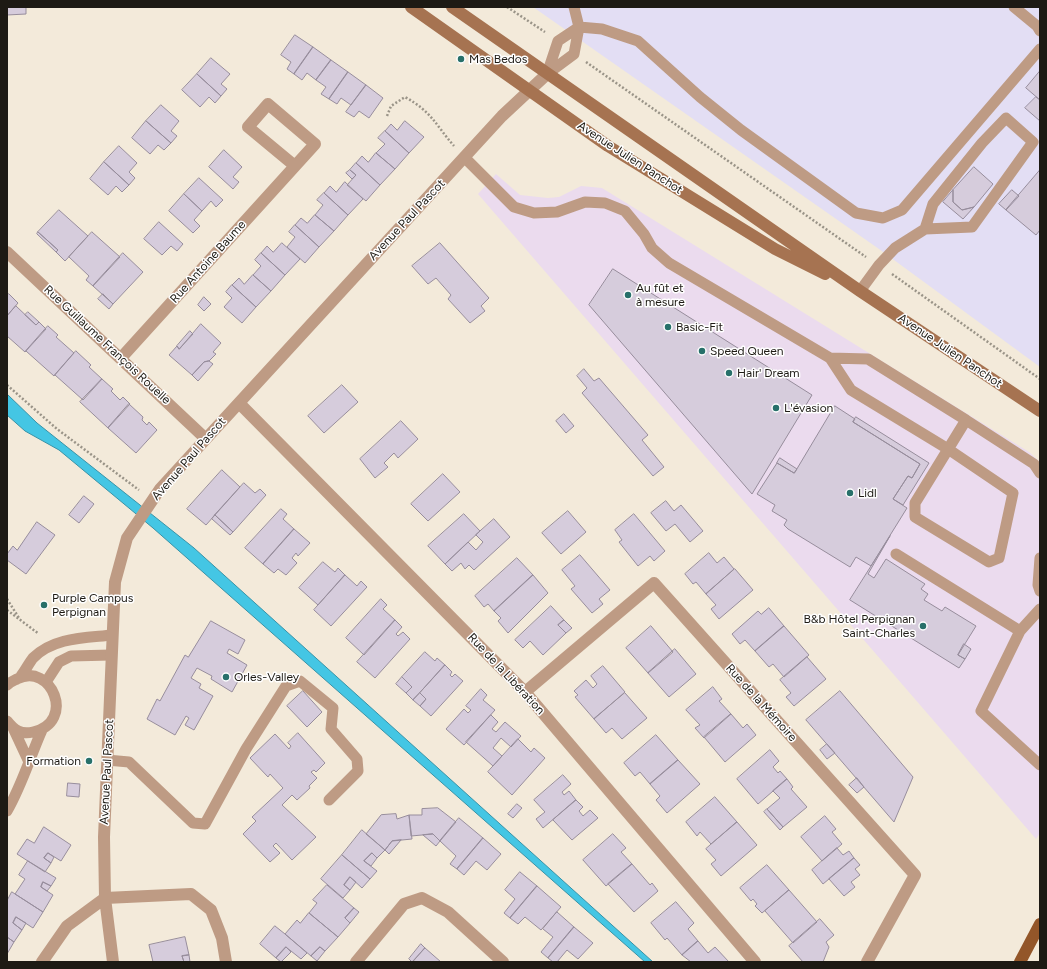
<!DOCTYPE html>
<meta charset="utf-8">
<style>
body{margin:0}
#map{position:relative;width:1047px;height:969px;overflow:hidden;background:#f3eada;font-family:Figtree,sans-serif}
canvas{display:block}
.frame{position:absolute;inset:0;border:8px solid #1d1a14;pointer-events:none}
</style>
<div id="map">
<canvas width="1047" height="969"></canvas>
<div class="frame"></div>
</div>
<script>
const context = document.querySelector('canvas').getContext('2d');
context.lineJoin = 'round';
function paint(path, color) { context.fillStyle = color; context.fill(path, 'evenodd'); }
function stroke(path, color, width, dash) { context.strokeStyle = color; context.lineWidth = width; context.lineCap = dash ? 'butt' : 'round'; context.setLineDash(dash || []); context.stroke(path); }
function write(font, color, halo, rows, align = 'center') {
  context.font = font + ' Figtree,sans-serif'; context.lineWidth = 3; context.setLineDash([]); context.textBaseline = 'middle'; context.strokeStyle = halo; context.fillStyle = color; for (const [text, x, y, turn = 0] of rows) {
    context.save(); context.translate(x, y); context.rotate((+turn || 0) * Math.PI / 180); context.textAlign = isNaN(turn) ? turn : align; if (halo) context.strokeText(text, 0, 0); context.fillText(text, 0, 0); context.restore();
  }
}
paint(new Path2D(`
 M496,174L520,195L548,198L559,197L581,186L602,188L1029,452L1040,462V833L1036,839L478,194Z`), '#ebdbee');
paint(new Path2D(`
 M533,7H1040V367L879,249Z`), '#e3def4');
const water = new Path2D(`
 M7,394L37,423L194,548L653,962H645L153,528L59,450L25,431L7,415Z`);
paint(water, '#44c6e4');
stroke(water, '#3892a6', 1);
const building = new Path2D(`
 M7,7H26V14L7,15Z
 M295,35L313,47L294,74L287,69L291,62L281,55Z
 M313,47L331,60L316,80L307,73L302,80L294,74Z
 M211,58L230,74L221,84L227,89L221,96L197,74Z
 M331,60L348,72L329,99L321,94L326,87L316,80Z
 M1040,71V100L1026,88Z
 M348,72L366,85L351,105L341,98L337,104L329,99Z
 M197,74L221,96L215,103L209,97L200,107L182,90Z
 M366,85L383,98L369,118L359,111L354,117L346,112Z
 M1036,97L1040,100V121L1025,108Z
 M161,105L179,121L171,131L177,136L171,143L146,121Z
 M146,121L171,143L164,150L158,145L150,154L132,138Z
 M405,121L424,137L409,153L385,131L391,124L397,130Z
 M385,131L409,153L395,169L376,153L385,144L378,138Z
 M119,146L137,163L129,172L135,178L129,185L104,162Z
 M224,150L242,167L233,177L239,182L233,189L209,167Z
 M376,153L395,169L380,185L356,163L362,156L368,162Z
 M104,162L129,185L122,192L116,186L108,195L90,179Z
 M356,163L380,185L366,201L347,185L356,175L350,170Z
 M974,167L993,184L974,207L962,210L953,202V190Z
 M350,170L356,175L352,179L346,173Z
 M1040,170V230L1036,235L1006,210Z
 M199,178L223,200L216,207L211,201L202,211L184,194Z
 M345,182L363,199L348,215L324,193L330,186L336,192Z
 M953,190V202L962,210L974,207L963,219L943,202Z
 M1012,190L1019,196L1006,210L999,204Z
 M324,193L348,215L334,231L315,215L323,205L317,200Z
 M184,194L202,211L194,220L200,226L193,233L169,211Z
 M59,210L88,236L65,261L56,252L58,250L38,232Z
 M315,215L334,231L319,247L295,225L301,218L307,223Z
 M159,222L183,244L177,251L171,246L162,255L144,239Z
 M295,225L319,247L305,263L287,247L295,237L289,232Z
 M38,232L58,250L56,252L37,234Z
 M92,232L120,257L93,286L86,280L89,276L69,257Z
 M282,243L300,259L285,275L261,253L267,246L273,252Z
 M440,243L489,298L481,306L485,311L470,323L448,299L451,295L436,278L428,284L412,266Z
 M123,253L143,272L113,304L93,286Z
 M261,253L285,275L271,291L253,275L261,266L255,260Z
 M613,269L812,395L752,494L589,305Z
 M253,275L271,291L256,307L232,285L239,278L244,284Z
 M232,285L256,307L242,323L224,307L232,298L226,292Z
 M9,294L18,303L7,316V295Z
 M103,294L113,304L109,309L98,299Z
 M204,297L211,304L204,311L198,305Z
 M16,306L36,325L39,322L46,329L25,352L7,336V316Z
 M28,312L39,322L36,325L25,315Z
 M201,324L221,343L213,352L216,354L209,361L204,362L192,375L169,355L177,346L179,349Z
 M48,326L58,335L56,337L74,353L54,376L26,351Z
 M190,331L193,334L179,349L177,346Z
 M76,351L91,365L89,367L102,379L83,400L55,375Z
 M209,361L213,364L198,381L192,375L204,362Z
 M584,369L594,381L599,378L648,435L642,440L664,467L653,476L582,393L587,388L577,376Z
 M102,379L113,389L111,391L120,400L123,397L130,404L108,428L80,402Z
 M342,385L358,402L324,433L308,416Z
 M129,404L143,417L142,420L147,425L149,422L157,430L136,453L108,428Z
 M835,406L855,419L853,422L920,464L912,478L908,476L893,499L907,508L871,566L856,557L850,567L788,529L784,525L787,520L772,511L775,505L757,494L777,463L794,473Z
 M564,414L574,426L566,433L556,421Z
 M856,417L929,463L903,505L893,499L908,476L912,478L920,464L853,422Z
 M401,421L418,439L398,458L394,453L384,463L388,467L375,478L360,459Z
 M780,458L797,469L794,473L777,463Z
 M222,470L240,487L206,525L187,509Z
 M443,474L460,492L428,521L411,504Z
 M244,483L255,493L260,489L266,495L233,532L215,515Z
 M84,496L94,504L79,523L69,515Z
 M666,501L674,511L681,505L703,531L690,542L675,524L666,531L651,513Z
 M281,509L287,514L283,519L294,529L263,564L245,548Z
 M568,511L586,532L561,554L542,533Z
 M464,514L480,531L445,564L428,546Z
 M634,514L665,551L654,561L650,556L638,566L619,542L622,540L615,530Z
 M215,515L233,532L230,535L212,519Z
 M494,519L510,537L474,570L469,565L465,569L461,563L452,571L445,564L468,542L476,550L483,542L476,535Z
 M37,522L55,535L26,574L7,560V554L13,546L17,550Z
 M294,529L310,543L298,556L296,553L292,558L297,563L286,575L278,569L274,573L263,564Z
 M890,536L868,574L874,578L886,559L925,584L921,589L928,594L924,600L942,611L945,607L976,626L958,655L965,659L959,668L850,600Z
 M709,553L717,563L724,557L734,569L706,594L696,582L693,584L685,574Z
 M580,555L610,590L599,599L603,604L592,613L571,589L575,586L562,570Z
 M517,558L533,575L494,611L488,604L484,607L475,596Z
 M323,562L335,572L338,568L345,575L318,605L299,588Z
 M735,569L753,590L719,619L711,609L716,605L706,594Z
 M345,575L357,586L361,581L367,587L331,626L314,610Z
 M533,575L548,593L508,633L498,621L501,618L494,611Z
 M381,599L387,605L383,609L395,620L364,655L346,638Z
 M551,606L564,620L558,625L566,633L543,655L530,641L523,648L515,640Z
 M769,608L784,626L755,651L745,640L740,644L732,634L758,611L761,614Z
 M395,620L402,627L396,634L398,636L403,632L410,639L375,678L357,662Z
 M564,620L572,628L566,633L558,625Z
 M211,621L245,640L238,654L229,649L227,653L247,665L232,692L211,679L212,676L197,668L191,678L201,684L199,688L213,696L194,730L185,725L189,718L186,716L175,735L147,719L157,699L160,701L185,655L188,657Z
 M651,626L673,652L648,673L626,648Z
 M784,626L809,655L784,677L773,664L769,667L755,651Z
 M964,644L971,649L965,659L958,655Z
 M675,649L696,674L669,697L648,673Z
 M425,652L435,661L437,658L445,665L413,700L406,693L412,687L402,677Z
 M807,657L826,679L794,706L786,697L791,693L780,680Z
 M445,665L452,672L450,675L452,677L455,674L463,681L431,716L420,706L426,699L420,693Z
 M603,666L625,692L594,719L575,697L578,695L574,691L586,680L593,688L597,684L591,676Z
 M402,677L412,687L406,693L396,684Z
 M713,687L722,699L719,701L731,714L704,738L695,728L700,725L686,710Z
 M481,689L487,695L483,700L495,710L464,745L446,729L464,709L468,713L471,710L466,706Z
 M303,691L322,712L307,727L287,706Z
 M840,691L913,777L894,822L806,720Z
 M420,693L426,699L420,706L413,700Z
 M625,693L647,718L622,739L612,728L606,733L594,719Z
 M731,714L743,728L747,724L756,735L725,762L704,737Z
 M491,715L498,722L492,729L496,732L505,722L521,736L511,747L501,738L493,748L502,756L493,766L466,742Z
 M298,733L325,763L316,772L314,770L311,772L317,778L309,786L310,788L297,800L292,795L282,805L316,837L292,860L276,843L273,846L280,853L270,862L243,834L256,821L252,817L283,788L270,774L268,777L250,758L275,734L289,749L291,746L288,743Z
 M656,735L678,760L650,784L640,772L635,776L624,763Z
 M518,739L531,752L534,748L545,758L512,795L488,772Z
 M827,744L835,753L827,759L820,750Z
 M770,750L779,761L773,767L778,773L780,771L787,779L758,804L737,779Z
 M678,760L700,784L667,813L656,800L660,796L650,784Z
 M563,775L571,784L562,792L564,795L569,791L576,800L543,828L536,819L545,812L534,800Z
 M857,778L864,787L857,793L849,785Z
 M787,779L793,787L791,789L807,807L783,827L767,809L780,798L773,791Z
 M68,783L80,784L79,797L67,796Z
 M715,797L737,822L711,844L700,832L697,836L686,822Z
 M576,800L583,807L579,811L583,816L590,810L598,818L572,840L553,820Z
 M517,804L522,808L513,818L508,814Z
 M438,808L456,822L440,841L433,834L411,836L409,815H422V809Z
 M767,809L783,827L780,830L764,812Z
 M396,814L397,819L409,815L412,839L392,841L385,850L366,834L381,815Z
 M825,816L836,829L832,832L842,844L822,861L801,837Z
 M459,818L483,838L457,869L450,864L456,856L440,841Z
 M737,822L757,845L721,876L711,864L716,860L706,849Z
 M44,827L71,845L61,861L48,853L44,858L51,863L45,872L17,854L27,839L34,843Z
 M362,830L385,850L377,858L372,853L364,861L377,871L370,879L342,855Z
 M433,834L440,841L436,846L423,835Z
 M613,834L626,848L621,852L632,864L606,886L583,860Z
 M483,838L501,854L487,870L476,861L464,875L457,869Z
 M401,840L389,854L385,850L392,841Z
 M837,848L843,855L849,851L854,858L823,884L812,870Z
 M48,853L54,857L51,863L44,858Z
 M372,853L377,858L371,866L364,861Z
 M342,855L370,879L362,888L350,877L344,885L350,890L343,898L321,879Z
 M854,858L860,865L855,869L860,875L851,882L855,887L844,896L829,879Z
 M28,861L56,878L51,886L43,882L41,887L53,895L43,912L15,894L25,879L19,875Z
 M632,864L650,885L652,883L658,891L634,912L608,884Z
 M767,865L789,890L762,913L755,906L757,904L753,899L751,901L740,888Z
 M520,872L537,886L510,918L504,913L515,899L505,890Z
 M350,877L356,882L350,890L344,885Z
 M43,882L51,886L47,891L41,887Z
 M327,885L354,908L345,918L350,923L338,937L309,913L317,903L313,900Z
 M537,886L561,907L541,930L525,917L518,924L510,918Z
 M789,890L817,922L793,943L765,911Z
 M12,892L43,912L33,928L16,917L13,923L22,930L14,942L7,937V901Z
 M676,902L694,923L688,929L698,941L682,955L667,938L665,940L651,923Z
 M354,908L359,912L350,923L345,918Z
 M557,912L574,927L548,958L541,952L553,937L543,929Z
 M309,913L338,937L325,951L320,947L311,956L285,934L297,920L300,923Z
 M16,917L26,923L22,930L13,923Z
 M820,919L834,935L826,942L829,947L823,962H803L789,946Z
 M275,926L285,934L307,953L301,959L286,947L276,958L260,944Z
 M574,927L593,943L578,959L567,950L557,962H553L548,958Z
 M7,937L14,942L7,954Z
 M185,937L189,955L182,956L184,962H153L149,945Z
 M698,941L708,953L715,947L729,962H691L682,955Z
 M421,944L425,948L412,962L409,959Z
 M286,947L291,952L281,962L276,958Z
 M320,947L325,951L317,961L311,956Z
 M425,948L441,962H413Z
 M189,955L190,962H184L182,956Z`);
paint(building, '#d6ccdc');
stroke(building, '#978d9c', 1);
stroke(new Path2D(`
 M507,7L545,32
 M586,62L866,257
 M387,116L391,106L405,97C432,112 435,124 454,146
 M892,274L1040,379
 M7,385L57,429L139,490
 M7,599L19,618
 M7,610L39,634`), '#9a9488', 2.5, [2, 2]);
stroke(new Path2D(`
 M574,7L579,27L574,54L547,74L558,41L579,27L602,29L638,41L700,97L741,130L856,213L883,218L902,210L1040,49
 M1014,7L1037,26L1040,31
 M465,158L514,207L534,213L557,212L585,202L605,203L625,211L644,234L652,248L669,263L830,358L868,359L966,420
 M860,291L879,265L895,248L925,229L972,227L1033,142L1006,118L982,143L933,204L925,229
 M830,358L851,390L948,449L1013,493L999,558L989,562L915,517V503L966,420L1034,464L1040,473
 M896,554L1020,631
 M1040,558L1038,585L1040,591
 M1040,609L1020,631L981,711L1040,765
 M21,676C25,671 29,663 33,658C54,637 86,638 112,635
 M46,682L59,662L71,656L111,655
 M7,685C10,682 13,681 17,679C51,661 77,722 33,732C21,735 14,730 7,721
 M14,730L28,760
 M107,760L129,762L193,823L205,824L246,749L286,686L300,681L333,708L331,729L357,759L358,771L329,800
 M7,811C22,785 30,757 42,730`), '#be9b84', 11);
stroke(new Path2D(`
 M7,252L206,439
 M121,358L315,144L268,104L248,127L295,166
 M239,403L525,692L755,962
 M525,692L654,583L915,875L867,962
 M42,962L67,926L105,898L191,894L211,910L222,938L226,962
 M113,962L105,898L104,837L115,582L127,538L160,489L502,116L547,74
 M356,962L404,904L422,898L448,912L503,962`), '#be9b84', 12);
stroke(new Path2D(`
 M411,7L608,146L775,249L825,274
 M452,7L860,291L1040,411`), '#a67351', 12);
stroke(new Path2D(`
 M1020,962L1040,924`), '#935629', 12);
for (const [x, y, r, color] of [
 [461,59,4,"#27706a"],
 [628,295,4,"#27706a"],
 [668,327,4,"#27706a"],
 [702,351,4,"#27706a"],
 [729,373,4,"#27706a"],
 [776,408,4,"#27706a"],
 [850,493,4,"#27706a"],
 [44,605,4,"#27706a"],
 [923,626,4,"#27706a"],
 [226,677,4,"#27706a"],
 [89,761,4,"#27706a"]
]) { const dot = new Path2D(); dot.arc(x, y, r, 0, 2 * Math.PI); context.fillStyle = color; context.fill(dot); stroke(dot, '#fff', 1.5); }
write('12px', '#1d1a14', '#fff', [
 ["Mas Bedos",469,59],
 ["Au fût et",636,288],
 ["à mesure",636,302],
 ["Basic-Fit",676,327],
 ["Speed Queen",710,351],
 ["Hair' Dream",737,373],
 ["L'évasion",784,408],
 ["Lidl",858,493],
 ["Purple Campus",52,598],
 ["Perpignan",52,612],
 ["B&b Hôtel Perpignan",915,619,"right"],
 ["Saint-Charles",915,633,"right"],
 ["Orles-Valley",234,677],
 ["Formation",81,761,"right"]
], 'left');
write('12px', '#1d1a14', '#fff', [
 ["Avenue Julien Panchot",630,158,33],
 ["Avenue Paul Pascot",407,220,-47],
 ["Rue Antoine Baume",208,262,-48],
 ["Rue Guillaume François Rouelle",107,345,43],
 ["Avenue Julien Panchot",950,351,34],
 ["Avenue Paul Pascot",189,459,-49],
 ["Rue de la Libération",506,674,47],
 ["Rue de la Mémoire",761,703,48],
 ["Avenue Paul Pascot",107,772,-87]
]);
</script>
